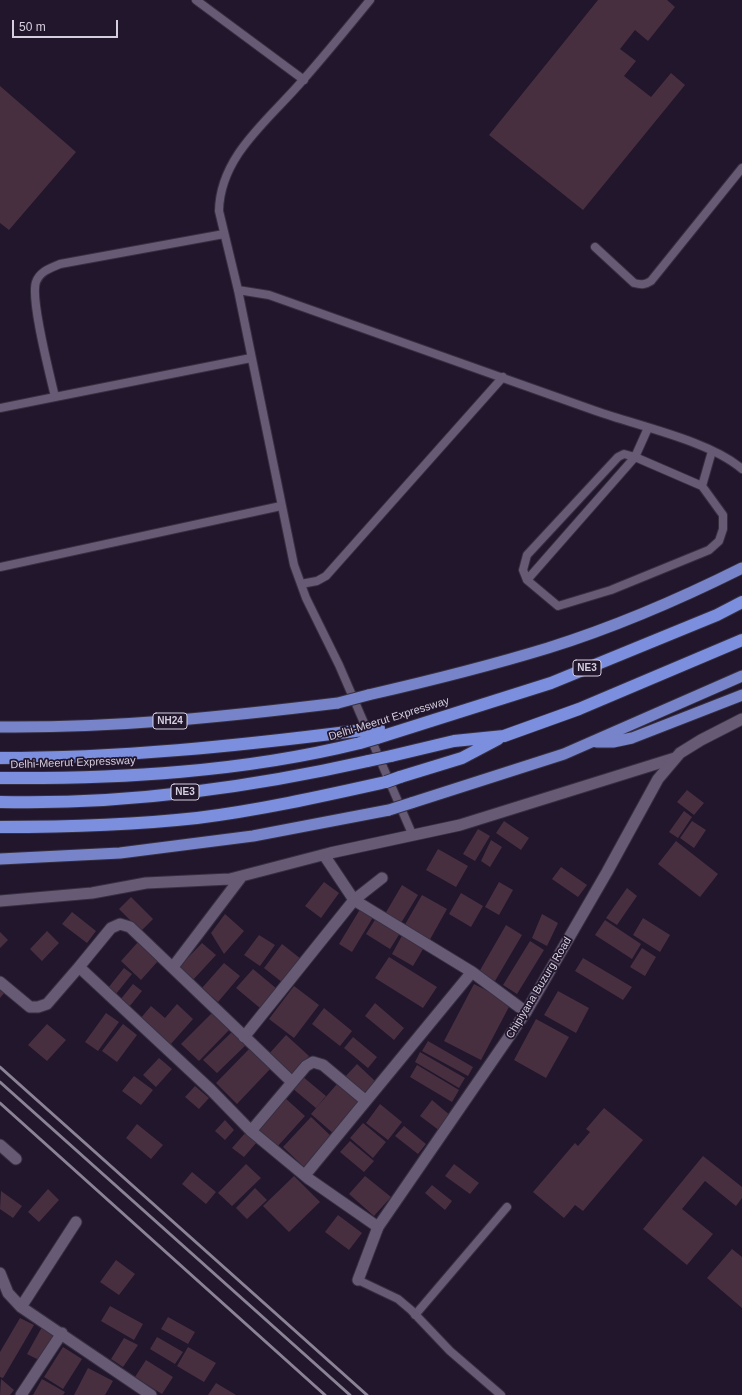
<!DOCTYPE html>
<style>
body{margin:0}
#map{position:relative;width:742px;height:1395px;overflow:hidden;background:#21162c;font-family:Arial,sans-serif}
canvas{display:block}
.scale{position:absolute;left:12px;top:20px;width:106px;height:18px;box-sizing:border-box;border:2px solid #d5cede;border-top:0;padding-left:5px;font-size:12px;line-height:14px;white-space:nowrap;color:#d5cede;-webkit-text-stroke:3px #21162c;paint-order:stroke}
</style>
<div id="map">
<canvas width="742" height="1395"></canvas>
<div class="scale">50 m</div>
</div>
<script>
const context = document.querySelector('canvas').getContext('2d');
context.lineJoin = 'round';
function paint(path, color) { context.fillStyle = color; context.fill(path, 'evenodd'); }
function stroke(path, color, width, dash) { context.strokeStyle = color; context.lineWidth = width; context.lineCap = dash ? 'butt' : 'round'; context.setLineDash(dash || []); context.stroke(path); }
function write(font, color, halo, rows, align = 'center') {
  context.font = font + ' Arial,sans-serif'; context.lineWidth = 3.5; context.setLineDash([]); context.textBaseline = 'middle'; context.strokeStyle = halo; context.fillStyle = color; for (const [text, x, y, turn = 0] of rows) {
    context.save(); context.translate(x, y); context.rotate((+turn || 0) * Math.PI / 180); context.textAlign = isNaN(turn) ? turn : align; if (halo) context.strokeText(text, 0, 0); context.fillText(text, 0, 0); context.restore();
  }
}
paint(new Path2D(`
 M598,0H667L675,7L648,41L635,30L620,49L636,61L624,76L651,97L671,73L685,85L583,210L489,135Z
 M0,86L76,152L9,230L0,223Z
 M687,790L704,803L694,815L677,802Z
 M684,811L692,817L678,838L669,832Z
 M504,821L529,838L521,850L496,833Z
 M692,821L706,830L694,848L680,838Z
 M478,829L490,836L475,861L463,854Z
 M491,840L502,847L490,867L481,861Z
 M676,841L718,874L700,897L658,864Z
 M438,849L468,866L456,887L426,870Z
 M561,867L587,885L578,897L552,879Z
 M324,882L339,893L321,918L305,906Z
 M499,882L513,890L499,915L485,907Z
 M402,885L418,895L401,923L385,914Z
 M627,888L637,896L617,925L606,918Z
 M461,893L483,906L471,927L449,914Z
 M422,895L447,909L428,943L403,928Z
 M131,897L153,919L141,931L119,909Z
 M362,906L375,914L352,952L339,944Z
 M72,912L96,931L87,943L62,924Z
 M225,914L244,931L224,954L211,933Z
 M542,914L558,923L547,946L532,938Z
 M378,915L402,930L390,949L366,934Z
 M643,918L670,935L660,952L633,935Z
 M605,920L641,944L632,959L595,935Z
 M506,925L522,935L495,981L479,972Z
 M47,931L59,943L42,961L30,949Z
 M0,932L8,940L0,948Z
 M404,932L426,944L413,966L392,954Z
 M259,935L275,945L260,966L244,955Z
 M530,941L544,950L517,994L503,985Z
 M138,942L158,961L141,980L121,961Z
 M202,943L216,955L192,981L178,968Z
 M282,944L301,959L283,983L264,968Z
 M642,948L656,957L645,976L630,967Z
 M389,957L437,987L423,1008L375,978Z
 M583,958L632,987L623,1000L575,971Z
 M224,963L240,976L218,1002L202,988Z
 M124,968L132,974L116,994L108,988Z
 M253,969L277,989L260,1008L236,988Z
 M133,984L142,991L129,1007L120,1000Z
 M474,984L511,1003L481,1060L444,1041Z
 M0,986L6,991L0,998Z
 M294,986L319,1005L294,1038L269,1019Z
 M558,991L589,1008L576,1033L544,1015Z
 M375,1003L404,1028L394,1040L365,1016Z
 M177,1004L193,1019L170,1045L140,1019L151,1006L165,1018Z
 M324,1008L352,1031L340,1046L312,1024Z
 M214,1011L231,1028L199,1061L181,1044Z
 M106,1013L119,1022L98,1051L85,1042Z
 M536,1019L569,1037L546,1078L514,1060Z
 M47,1024L66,1040L47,1061L28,1045Z
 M123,1024L137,1035L117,1062L102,1051Z
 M234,1030L248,1043L217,1073L203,1060Z
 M286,1035L309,1056L291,1076L268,1055Z
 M353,1037L377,1057L368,1068L344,1048Z
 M428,1041L473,1067L468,1076L422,1051Z
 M251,1047L272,1067L237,1104L216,1083Z
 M420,1052L465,1078L459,1088L415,1062Z
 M159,1058L172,1069L156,1087L143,1075Z
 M357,1064L375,1081L362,1096L344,1078Z
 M417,1065L459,1090L452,1102L410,1077Z
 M134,1076L153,1090L141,1105L122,1091Z
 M302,1076L326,1096L316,1108L292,1088Z
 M337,1084L360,1104L334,1134L311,1114Z
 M195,1086L209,1098L199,1109L185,1097Z
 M284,1097L305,1116L277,1147L256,1128Z
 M432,1100L451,1116L440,1131L420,1116Z
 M380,1104L402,1122L388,1140L366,1123Z
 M604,1108L643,1140L583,1211L575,1205L564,1218L533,1192L575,1143L578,1146L590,1132L586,1129Z
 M311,1117L332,1137L304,1167L283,1147Z
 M225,1120L234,1130L225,1140L215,1131Z
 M363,1123L386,1142L373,1158L350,1138Z
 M137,1124L163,1145L151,1159L126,1138Z
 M404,1126L426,1144L418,1154L395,1136Z
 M246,1132L257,1142L244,1157L232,1148Z
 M350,1141L374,1161L364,1172L340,1152Z
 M703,1156L742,1187V1198L736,1206L705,1181L682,1209L713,1234L687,1265L643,1229Z
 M246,1164L261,1178L232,1206L218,1193Z
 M454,1164L479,1183L470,1194L445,1176Z
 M192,1172L216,1192L206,1204L182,1184Z
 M294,1176L320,1202L289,1232L263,1206Z
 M365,1176L391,1197L374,1216L349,1194Z
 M432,1185L452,1201L445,1210L425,1193Z
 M255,1188L267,1200L247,1219L236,1208Z
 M48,1189L59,1200L39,1222L28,1212Z
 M1,1191L22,1206L13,1218L0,1209Z
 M338,1215L362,1233L349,1250L325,1232Z
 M732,1249L742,1257V1308L707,1278Z
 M116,1260L135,1274L119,1295L100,1282Z
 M110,1306L143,1324L134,1340L101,1321Z
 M168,1317L195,1332L188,1344L161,1329Z
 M20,1318L34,1325L3,1378L0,1377V1352Z
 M42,1327L54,1334L39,1360L27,1354Z
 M157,1337L183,1352L175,1364L150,1349Z
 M124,1338L138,1345L123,1367L111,1359Z
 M63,1347L82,1359L63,1389L44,1377Z
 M188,1347L216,1363L204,1382L177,1366Z
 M146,1360L173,1377L162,1394L135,1377Z
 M88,1368L113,1381L105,1395H74Z
 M1,1379L14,1390L10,1395H0Z
 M42,1379L65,1392L63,1395H33Z
 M216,1383L236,1395H208Z`), '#482f40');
const service = new Path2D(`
 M196,0L304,80
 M370,0C348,27 326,54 303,80C270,119 220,155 219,211L238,290L294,565L306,598L339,665L413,836
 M224,234L60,264C51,268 40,271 36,282C30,299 50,375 55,397L251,358
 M595,247L634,283C641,285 645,285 651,281L742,168
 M238,290L269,295C378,333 487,373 596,411C638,426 710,441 742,469
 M0,408L55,397
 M702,486L712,451
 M0,567L281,506
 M527,580L635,457L702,486L723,515V529L719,541L709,550L611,590L558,606L527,580L523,570L527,555L618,457L624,454L635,457L648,428
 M301,584L317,581L326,576L503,377
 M358,1280L398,1299L411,1310L450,1351L501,1395
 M415,1315L507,1207`);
const minor = new Path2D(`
 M324,855L354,900L472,972L526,1012
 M0,901L92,893L146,883L230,879L330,853L460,825L675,758
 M79,967L111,928L120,924L130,927L292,1082
 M173,967L242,876
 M0,982L30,1007H38L47,1004L79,967L211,1090L251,1131L309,1179L378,1227
 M244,1037L354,900L382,878
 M251,1131L306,1066L313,1062L323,1065L366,1101
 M0,1145L16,1159
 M305,1175L472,972
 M0,1273L8,1293L21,1307L151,1395
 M21,1307L76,1222
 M21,1395L62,1333`);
const tertiary = new Path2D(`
 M358,1280L378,1227L526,1012L607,872L658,779L680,753L701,740L742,719`);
const trunk = new Path2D(`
 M368,695C429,681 489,666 548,648C615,627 680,599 742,568
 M0,727C115,728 224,717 338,703
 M597,742H613L632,738L742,695
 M411,803L564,754L742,676
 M0,859L120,853L253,836L389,810`);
const motorway = new Path2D(`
 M377,738L551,683L717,615L742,602
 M391,756L454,741L504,736L579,709L742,640
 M0,758C119,758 237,746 355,731
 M400,777L462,758L498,739
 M0,778C120,779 243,772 360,743
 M0,802C123,805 248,788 368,761
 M0,827C66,827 132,825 197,818C261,810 323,796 386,782`);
stroke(service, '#372f40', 10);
stroke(minor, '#372f40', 13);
stroke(tertiary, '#372f40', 13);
stroke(trunk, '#372f40', 13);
stroke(motorway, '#372f40', 14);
stroke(service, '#675a75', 8);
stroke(minor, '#675a75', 11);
stroke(tertiary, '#675a75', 11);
stroke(trunk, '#7884c9', 11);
stroke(motorway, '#7c8ede', 12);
stroke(new Path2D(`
 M0,1067L367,1395
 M0,1082L350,1395
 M0,1103L325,1395`), '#8b8395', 3);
const trunkBridge = new Path2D(`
 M338,703L368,695
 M389,810L411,803`);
const motorwayBridge = new Path2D(`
 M355,731L379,728
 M360,743L377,738
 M368,761L391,756
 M386,782L400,777`);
stroke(trunkBridge, '#372f40', 13, []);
stroke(motorwayBridge, '#372f40', 14, []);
stroke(trunkBridge, '#7884c9', 11);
stroke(motorwayBridge, '#7c8ede', 12);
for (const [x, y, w] of [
 [587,668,28],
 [170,721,34],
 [185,792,28]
]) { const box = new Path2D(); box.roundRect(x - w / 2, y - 8, w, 16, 3); context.fillStyle = '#21162c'; context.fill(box); stroke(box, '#d5cede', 1); }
write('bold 10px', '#d5cede', null, [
 ["NE3",587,668],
 ["NH24",170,721],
 ["NE3",185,792]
]);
write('11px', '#d5cede', '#21162c', [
 ["Delhi-Meerut Expressway",389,719,-17],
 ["Delhi-Meerut Expressway",73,763,-2],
 ["Chipiyana Buzurg Road",539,988,-59]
]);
</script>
